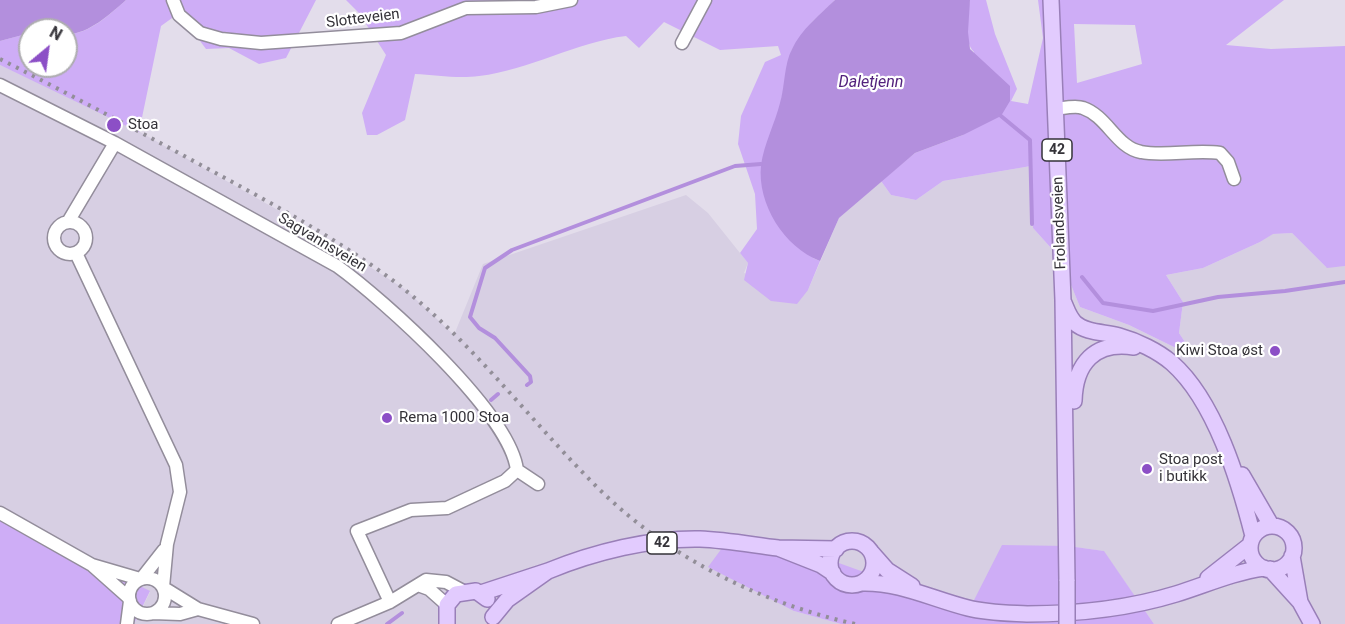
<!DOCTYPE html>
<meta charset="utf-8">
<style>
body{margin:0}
#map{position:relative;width:1345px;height:624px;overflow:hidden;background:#e3ddeb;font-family:Roboto,sans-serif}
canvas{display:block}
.north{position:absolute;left:18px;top:18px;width:60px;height:60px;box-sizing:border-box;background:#fff;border:2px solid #aeadb0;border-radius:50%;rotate:29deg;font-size:16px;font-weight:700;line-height:24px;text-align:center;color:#353339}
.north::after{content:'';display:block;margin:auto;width:21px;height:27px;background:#8c4fc6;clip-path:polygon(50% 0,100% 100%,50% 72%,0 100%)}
</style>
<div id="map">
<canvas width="1345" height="624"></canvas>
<div class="north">N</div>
</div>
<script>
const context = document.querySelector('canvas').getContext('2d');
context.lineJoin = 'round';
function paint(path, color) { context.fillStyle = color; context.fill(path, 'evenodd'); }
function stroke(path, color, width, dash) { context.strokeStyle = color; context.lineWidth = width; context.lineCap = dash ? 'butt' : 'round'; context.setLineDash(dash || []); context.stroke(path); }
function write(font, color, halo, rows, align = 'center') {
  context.font = font + ' Roboto,sans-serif'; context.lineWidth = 4.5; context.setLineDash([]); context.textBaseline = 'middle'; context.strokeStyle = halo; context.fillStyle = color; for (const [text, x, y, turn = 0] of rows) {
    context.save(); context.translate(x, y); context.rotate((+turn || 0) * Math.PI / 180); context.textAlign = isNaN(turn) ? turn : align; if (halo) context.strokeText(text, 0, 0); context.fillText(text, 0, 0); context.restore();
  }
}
paint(new Path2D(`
 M0,65L117,119L306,226L406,290L454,335L483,264L686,195L708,213L748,263L744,273L808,290L839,218L881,181L891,195L916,200L943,181L1031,166L1033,228L1060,258L1080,307L1129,325L1178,349L1189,348L1179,333L1183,302L1166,275L1203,268L1260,242L1272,234L1292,233L1326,267L1345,266V624H1154L1103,551L1067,546L971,606L794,611L841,624H134L150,592L0,515Z`), '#d7cfe3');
paint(new Path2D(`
 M126,0H316L286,58L259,64L229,48L206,49L179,13L161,26L139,132L0,65V41L30,33V66H66V34C89,35 110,14 126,0Z
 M346,0H835L812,22L792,49L781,101L813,258L820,261L808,290L797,304L771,301L744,280L748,263L740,253L757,229L755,194L738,144L741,116L765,62L781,55L778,46L720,50L664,22L639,48L626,36C576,42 530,70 479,76C459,79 435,75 415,74L405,120L377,135H367L362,113L386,55L359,13Z
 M970,0H986L995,34L1017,89L1011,101L1028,104L1043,38L1038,0H1284L1226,45L1271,49L1345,46V266L1327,268L1292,233L1273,234L1260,242L1203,268L1166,275L1183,302L1179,333L1189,348L1178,349L1129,325L1080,307L1060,258L1033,228L1031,166L943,181L916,200L891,195L881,181L915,153L963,135L974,52C963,41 967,14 970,0ZM1074,24L1135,25L1142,64L1077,83Z
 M0,516L150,591L134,624H0Z
 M728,540L783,543L928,595L971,606L1002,545L1068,546L1104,551L1154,624H841L794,611L708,567Z`), '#ceadf6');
paint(new Path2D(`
 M0,0H126C110,14 88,35 66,34V30H30V33L0,41Z
 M835,0H970L968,32L970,49L1010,86V101L1001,116L963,135L915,153L839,218L820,261C784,247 757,204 761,165C764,144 775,123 780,103C785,86 784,64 792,49C801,30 820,14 835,0Z`), '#b38fdd');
stroke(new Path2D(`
 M1001,116L1030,140L1032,224
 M1082,277L1103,303L1153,311L1218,297L1285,291L1345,282
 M527,385L531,382L530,376L495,338L479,328L470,317L485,268L512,250L735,166L761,164
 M491,400L498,394
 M387,624L402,613`), '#b38fdd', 4);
const minor = new Path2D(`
 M173,0L179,15L200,33L221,39L261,43L401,33L466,8L536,7L571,0
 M682,43L705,0
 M0,85L115,143L337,266C384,300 510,413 517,470L505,481L447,508L411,510L357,531L390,602
 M1056,109C1064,108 1076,105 1083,108C1107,116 1117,148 1141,152C1165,157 1194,149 1220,153L1228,162L1234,179
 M68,222L115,143
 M54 238a16 16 0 1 1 32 0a16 16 0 1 1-32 0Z
 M76,253L176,465L180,492L167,544L163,587
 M517,470L538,484
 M0,513L92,565L140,579
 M93,566L129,598
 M129 596a18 18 0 1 1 36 0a18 18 0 1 1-36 0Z
 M142,578L164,550
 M418,585L429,589L447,605
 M164,588L198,609L253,624
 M153,613L180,614L198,609
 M127,624L130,601
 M338,624L390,602L426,580L446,582L463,591`);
const major = new Path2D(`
 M1051,0L1063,300L1067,581
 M1064,303C1067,310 1069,317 1075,323C1086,333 1105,332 1119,336C1137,341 1158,351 1172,363C1215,401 1239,481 1253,536
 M1074,401C1075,363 1095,341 1134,347
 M1242,475L1271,525
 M1250 548a22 22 0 1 1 44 0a22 22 0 1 1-44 0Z
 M830 563a22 22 0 1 1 44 0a22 22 0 1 1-44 0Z
 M872,553L887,570L912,586
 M1292,556L1300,602L1312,624
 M1270,569L1300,602
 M548,571C594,552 651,538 700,539C726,540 753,545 778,548
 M833,573L821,565L778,548L836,549
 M1208,578L1250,545
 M862,583C900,582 932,599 968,608C987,613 1008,613 1027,614C1079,614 1127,609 1176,594C1205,585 1234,572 1264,568
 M481,593L548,571L507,600L493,617
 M447,624V605L456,594L476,591L487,599`);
stroke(minor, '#938d9b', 15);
stroke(major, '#997fb8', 18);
stroke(minor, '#fff', 12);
stroke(major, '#e2cbfe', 15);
stroke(new Path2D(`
 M0,59C71,95 142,133 212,171C273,204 335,238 391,279C471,339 529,420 600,490C671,559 759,602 855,624`), '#928e98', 4, [3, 6]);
const majorBridge = new Path2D(`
 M1067,581V624`);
stroke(majorBridge, '#997fb8', 18, []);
stroke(majorBridge, '#e2cbfe', 15);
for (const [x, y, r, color] of [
 [114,125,8,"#8c4fc6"],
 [1275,351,6,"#8c4fc6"],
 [387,418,6,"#8c4fc6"],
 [1147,469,6,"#8c4fc6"]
]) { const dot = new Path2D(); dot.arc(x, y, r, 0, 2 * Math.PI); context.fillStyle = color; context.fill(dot); stroke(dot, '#fff', 2); }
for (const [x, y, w] of [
 [1057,150,30],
 [662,543,30]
]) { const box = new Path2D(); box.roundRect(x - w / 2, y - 11, w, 22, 4.5); context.fillStyle = '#fff'; context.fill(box); stroke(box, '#353339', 1.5); }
write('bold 14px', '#353339', null, [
 ["42",1057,150],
 ["42",662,543]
]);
write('15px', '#353339', '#fff', [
 ["Slotteveien",363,19,-7],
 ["Frolandsveien",1060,223,-92],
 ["Sagvannsveien",322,243,31]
]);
write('15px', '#353339', '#fff', [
 ["Stoa",128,125],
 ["Kiwi Stoa øst",1263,351,"right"],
 ["Rema 1000 Stoa",399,418],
 ["Stoa post",1159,460],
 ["i butikk",1159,477]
], 'left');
write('italic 16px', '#52217c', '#fff', [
 ["Daletjenn",871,83]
]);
</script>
